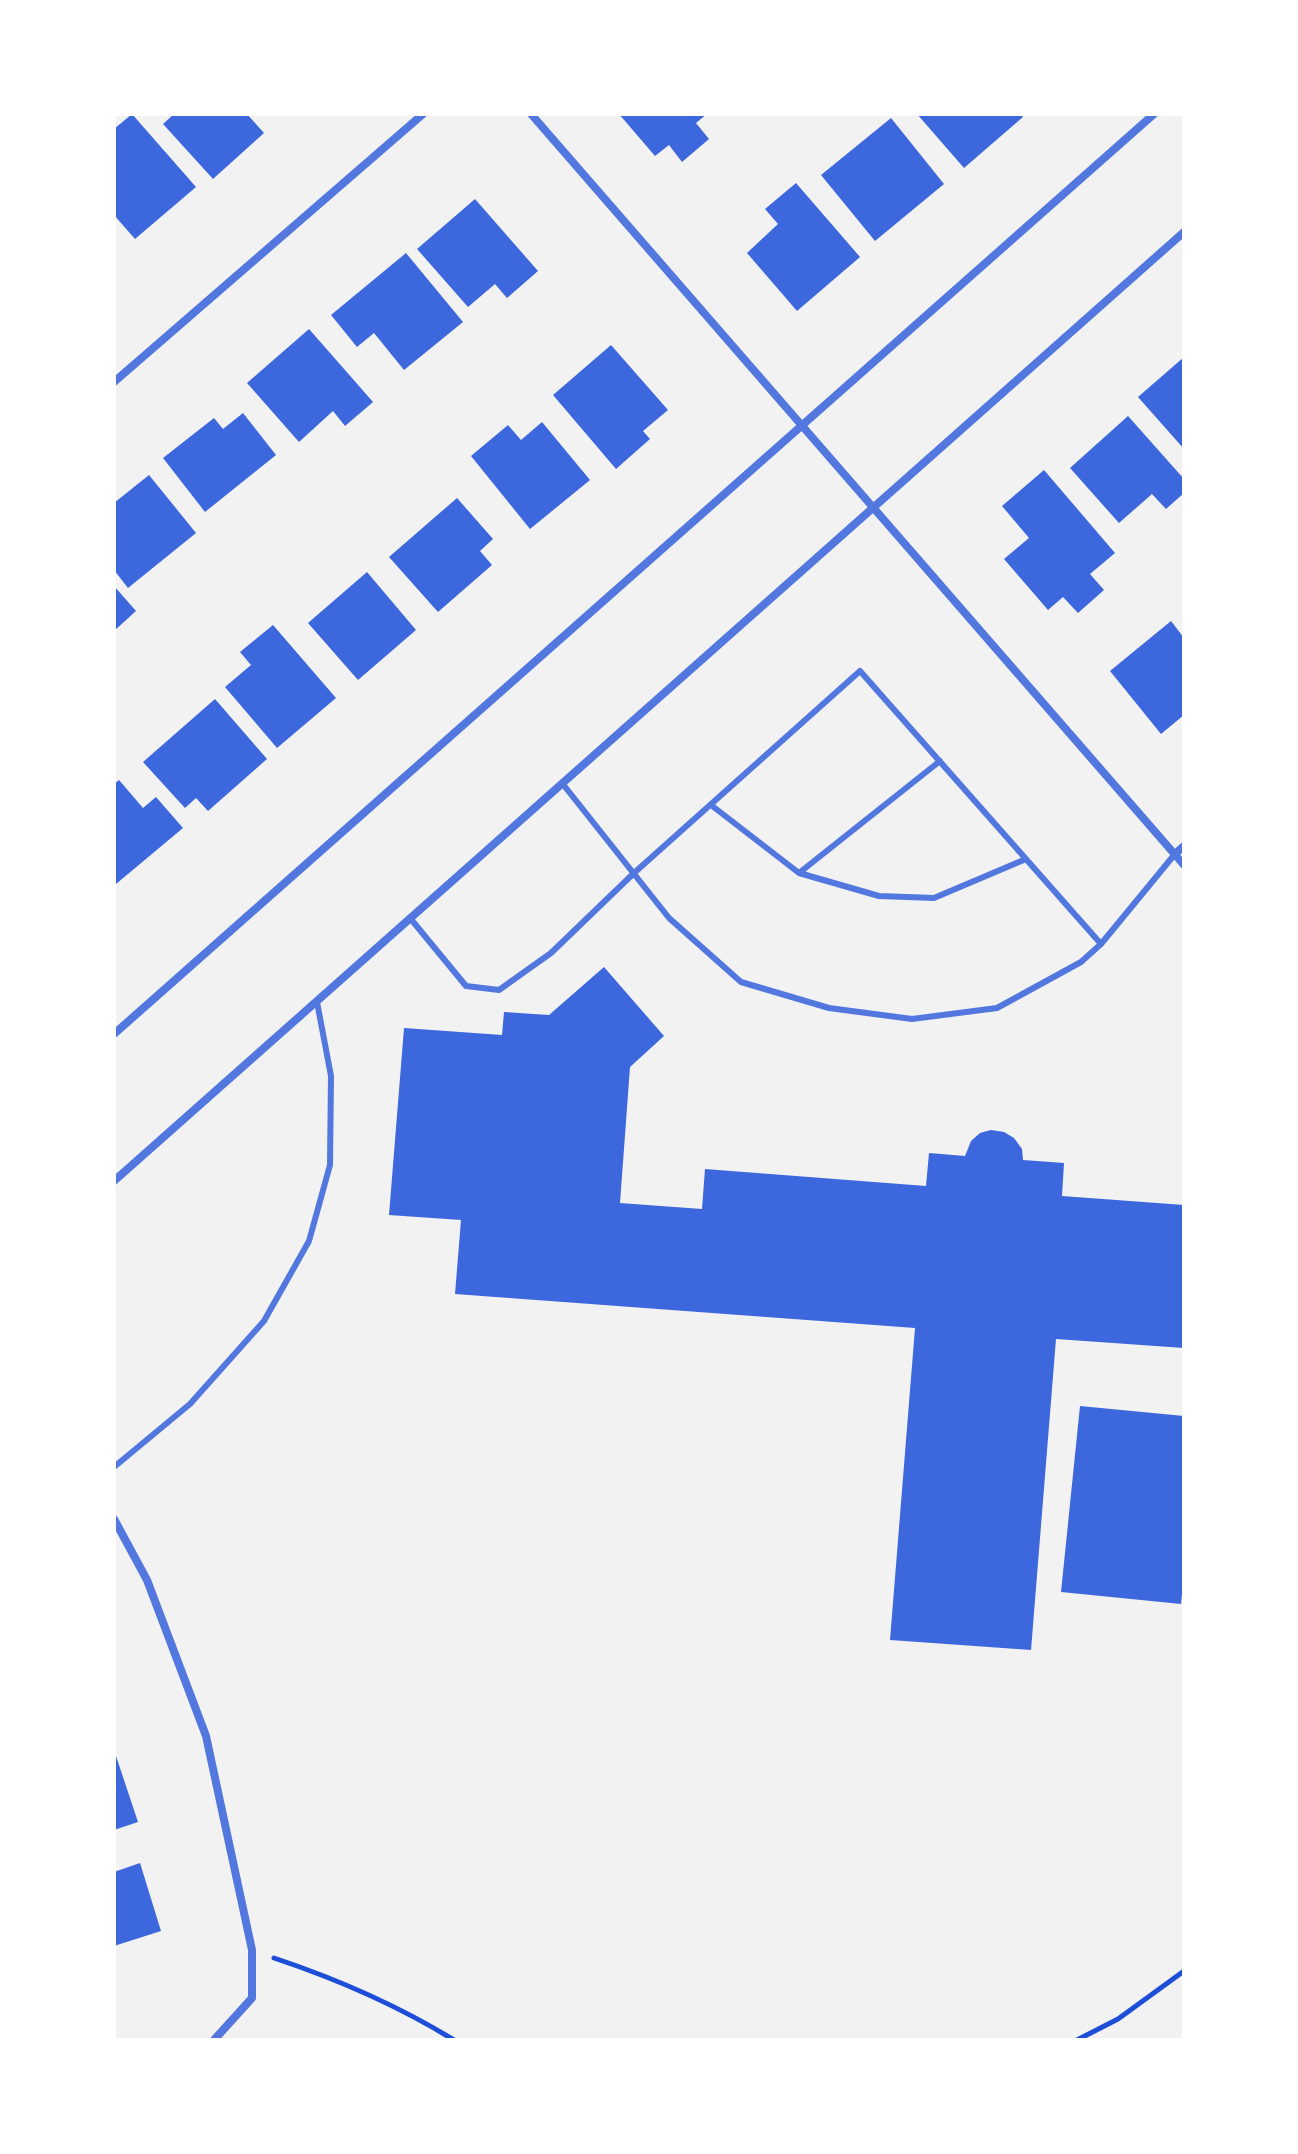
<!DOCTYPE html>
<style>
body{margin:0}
#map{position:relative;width:1298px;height:2154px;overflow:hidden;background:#f2f2f2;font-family:"Golos Text",sans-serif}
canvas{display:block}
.frame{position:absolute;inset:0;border:116px solid #fff;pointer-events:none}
</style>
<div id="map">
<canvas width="1298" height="2154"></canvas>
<div class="frame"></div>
</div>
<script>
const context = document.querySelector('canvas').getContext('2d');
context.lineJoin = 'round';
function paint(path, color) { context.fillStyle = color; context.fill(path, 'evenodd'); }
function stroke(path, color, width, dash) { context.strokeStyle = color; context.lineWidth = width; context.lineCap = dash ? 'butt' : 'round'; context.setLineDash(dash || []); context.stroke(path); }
paint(new Path2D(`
 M132,114L196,187L135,239L114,215V129Z
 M174,114H247L264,133L213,179L163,124Z
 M619,114H707L696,123L709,139L682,162L669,145L655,156Z
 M917,114H1020L1023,117L964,168Z
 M891,118L944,184L875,241L821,175Z
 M796,183L860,257L797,311L747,253L778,224L765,209Z
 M475,199L538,271L507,298L495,284L468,307L417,249Z
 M406,253L463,322L404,370L374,333L357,347L331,315Z
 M309,329L373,402L345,426L333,411L299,442L247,383Z
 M611,345L668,410L643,431L650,439L616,469L553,395Z
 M1184,357V449L1138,397Z
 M243,413L276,455L205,512L163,458L214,418L223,429Z
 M1128,416L1184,479V493L1166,509L1152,494L1119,523L1070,468Z
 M542,422L590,480L530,529L471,456L508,425L521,440Z
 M1044,470L1115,553L1090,574L1104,590L1078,613L1063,597L1048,610L1004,559L1029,538L1002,506Z
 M149,475L196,533L128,588L114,570V503Z
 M457,498L493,539L480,551L492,565L438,612L389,557Z
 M367,572L416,630L358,680L308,623Z
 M114,586L136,611L114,631Z
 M1171,621L1184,638V715L1161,734L1110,671Z
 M273,625L336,698L277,748L225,687L251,665L240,652Z
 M215,699L267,759L208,811L196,798L185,808L143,762Z
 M119,780L143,808L156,797L183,828L116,884L114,881V784Z
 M604,967L664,1036L630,1067L620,1203L702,1209L705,1169L926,1186L929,1153L965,1156L971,1141L980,1133L991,1130L1004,1132L1014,1138L1022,1149L1023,1160L1064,1163L1062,1196L1184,1205V1348L1056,1339L1031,1650L890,1640L915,1328L455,1294L461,1220L389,1215L404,1028L502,1035L504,1012L549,1015Z
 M1080,1406L1184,1416V1575L1181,1604L1061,1592Z
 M114,1750L138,1822L114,1830Z
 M140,1863L161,1931L114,1946V1872Z`), '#3d67dc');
stroke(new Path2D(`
 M274,1958C337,1979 397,2005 454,2040
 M1077,2040L1118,2019L1184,1971`), '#1d4ed8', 5);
stroke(new Path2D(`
 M562,783L669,918L741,982L829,1008L912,1019L997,1008L1081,962L1101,944L1175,854
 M711,805L799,873L879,896L934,898L1026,859
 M799,873L940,761
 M410,918L466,986L499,990L551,953L634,873L860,671L1101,944
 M114,1467L190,1404L264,1321L309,1241L330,1165L331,1076L317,1002`), '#5277de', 6);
stroke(new Path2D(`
 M531,114L1184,865
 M114,382L423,114
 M1175,854L1184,846
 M114,1034L1154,114
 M114,1181L1184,232
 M114,1519L147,1580L206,1736L252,1950V1998L214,2040`), '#5277de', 8);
</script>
